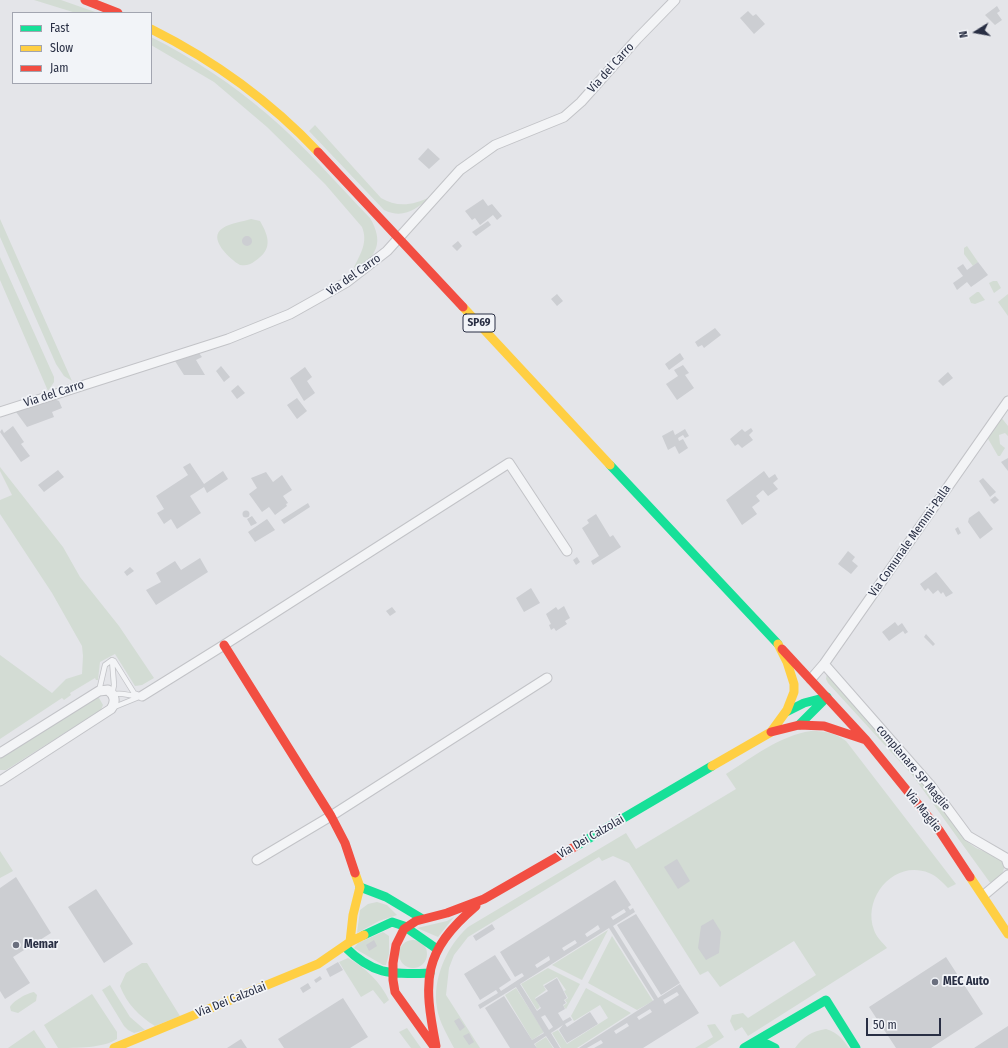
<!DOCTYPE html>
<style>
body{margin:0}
#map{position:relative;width:1008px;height:1048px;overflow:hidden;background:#e4e5e9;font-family:"Fira Sans Condensed",sans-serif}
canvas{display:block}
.legend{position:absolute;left:12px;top:12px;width:140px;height:72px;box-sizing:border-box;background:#f2f4f8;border:1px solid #a2a5b0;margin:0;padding:5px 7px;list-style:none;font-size:12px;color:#292f44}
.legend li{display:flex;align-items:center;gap:8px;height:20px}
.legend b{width:20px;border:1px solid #a2a5b0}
.north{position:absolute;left:956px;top:12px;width:40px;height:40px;-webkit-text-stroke:3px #f2f4f8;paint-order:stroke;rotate:259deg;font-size:11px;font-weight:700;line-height:16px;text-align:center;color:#292f44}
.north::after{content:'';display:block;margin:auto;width:14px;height:18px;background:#292f44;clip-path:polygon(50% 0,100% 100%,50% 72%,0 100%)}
.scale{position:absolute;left:866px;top:1018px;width:75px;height:18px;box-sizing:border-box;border:2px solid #292f44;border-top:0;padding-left:5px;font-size:12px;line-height:14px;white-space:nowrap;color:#292f44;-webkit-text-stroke:3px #f2f4f8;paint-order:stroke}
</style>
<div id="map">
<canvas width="1008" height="1048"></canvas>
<ul class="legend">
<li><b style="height:5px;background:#16e098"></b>Fast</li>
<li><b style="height:5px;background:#ffcf43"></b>Slow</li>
<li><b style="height:5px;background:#f24e42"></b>Jam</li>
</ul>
<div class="north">N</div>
<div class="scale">50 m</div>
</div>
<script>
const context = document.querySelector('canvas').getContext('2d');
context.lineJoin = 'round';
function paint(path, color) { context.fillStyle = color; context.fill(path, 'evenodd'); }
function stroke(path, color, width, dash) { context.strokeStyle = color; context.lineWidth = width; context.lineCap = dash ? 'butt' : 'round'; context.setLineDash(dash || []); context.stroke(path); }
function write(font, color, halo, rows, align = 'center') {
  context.font = font + ' "Fira Sans Condensed",sans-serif'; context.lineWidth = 3.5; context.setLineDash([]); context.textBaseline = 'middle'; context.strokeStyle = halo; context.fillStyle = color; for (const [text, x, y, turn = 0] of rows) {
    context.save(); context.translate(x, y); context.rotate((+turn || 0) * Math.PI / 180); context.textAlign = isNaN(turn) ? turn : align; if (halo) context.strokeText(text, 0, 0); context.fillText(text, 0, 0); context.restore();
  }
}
paint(new Path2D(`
 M34,0H61L98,13H76Z
 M151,37C193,58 232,84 267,114C304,145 336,183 370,218C384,242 377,255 357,270L354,267C361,253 368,242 362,227L325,184L267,127L214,82L151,45Z
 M315,125L381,198C397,208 414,205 430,197C416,210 403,219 384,210L309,131Z
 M0,219L72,381L64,376L56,364L0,237Z
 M251,219L260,221C270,238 272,250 255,261C250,265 246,266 240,265C231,260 206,238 223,228C230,223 242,222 251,219Z
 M967,246L978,262L973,266L964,254V248Z
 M0,257L54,377V382L48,391L0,280Z
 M993,281H997L1001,288L994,293L989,283Z
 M977,292H979L985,300L975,304L971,303L969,298Z
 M1008,294V316L998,302Z
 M1000,416L1008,426V436L1005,433L999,435L1000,444L1005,448L1000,456H998L987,437Z
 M0,467L63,547L80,577L119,626L154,678L142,685L135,686L115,654L100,662L98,680H96L95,678L70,693L71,695L64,700L62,698L0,739V655L52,693L66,679L82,674L83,656L82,646L52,593L0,514V500L12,495L0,471Z
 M827,673L920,779L966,841L976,848L1002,859C1008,871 1000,877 991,884L913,776L828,683L826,679Z
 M95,698H99L103,705L101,710L6,770H0V758Z
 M811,731C825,731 835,733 846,741L956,884L948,888C942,882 937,876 929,873C894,859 862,898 874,930C876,937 883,943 887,948L748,1036L742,1027L735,1031L730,1021L732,1015L743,1013L748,1018L816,975L794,941L720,987L708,971L700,975L629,863L613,856L602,861L599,857L468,937L454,955L449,968L446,995L480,1048H454C448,1036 439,1022 437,1008C432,979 447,946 468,927L626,833L636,849L736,789L726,774C753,757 779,736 811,731Z
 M0,851L13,871L0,878Z
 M377,902L387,905L397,915L379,921L357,933L360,910L368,904Z
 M454,917L438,937L417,928L447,921Z
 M608,930L582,980L552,965Z
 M383,932L389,936V954L386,965H383L354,948L358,943Z
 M612,936L653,1001L637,1010L588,983Z
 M399 954a14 14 0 1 1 28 0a14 14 0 1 1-28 0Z
 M348,958C365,967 381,983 389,1000L384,1004L373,990L361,997L339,962Z
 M142,963H147L180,1016L155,1026C139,1016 127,1004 120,986L126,973Z
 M548,968L580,984L566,1009L563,1006L567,1003L565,1000L568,998L564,991L566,990L557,977L543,985L546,990L535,998L540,1007L537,1010L521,984Z
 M110,985L130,1017L145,1030L134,1033L128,1030L124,1026L102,990Z
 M516,988L544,1032L532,1040L505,995Z
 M586,988L631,1013L577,1048H561L552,1033L558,1030L567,1044L608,1018L600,1005L574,1021L571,1016Z
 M34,992L37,995L36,1001L18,1013L11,1011L10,1007C13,1001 27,993 34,992Z
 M92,994L117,1032V1039C104,1048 76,1048 58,1048L44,1025Z
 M715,1024L724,1037L707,1048H695L713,1037L707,1025Z
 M407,1028L421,1048H411L399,1032Z
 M826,1029C838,1033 842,1038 849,1048H795C804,1036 812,1031 826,1029Z
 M34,1030L46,1048H8Z
 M546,1037L553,1048H537L535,1044Z`), '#d3dcd4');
paint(new Path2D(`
 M997,6L1000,11L997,13L1002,20L995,25L985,15Z
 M748,11L753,16L756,14L765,24L754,34L740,18Z
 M428,148L440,159L429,169L418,159Z
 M483,199L488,206L492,204L502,216L497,220L493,215L480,225L475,218L472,220L465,211Z
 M488,221L491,225L476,236L472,232Z
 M242 241a5 5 0 1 1 10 0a5 5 0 1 1-10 0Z
 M458,241L462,246L457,251L452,246Z
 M978,262L988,275L971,287L967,282L957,290L953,283L963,276L957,268L963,264L967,270Z
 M557,294L563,301L557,306L551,299Z
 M715,328L721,335L704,348L702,345L698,347L695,342Z
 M199,353L202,357L196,360L205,375H184L175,361Z
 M680,353L684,359L669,370L665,364Z
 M683,365L689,373L685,375L694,388L677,400L666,384L678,376L674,370Z
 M221,366L230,377L224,382L216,371Z
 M305,367L312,377L307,381L315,393L304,401L290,378Z
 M948,372L953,378L943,386L938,381Z
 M238,385L245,393L237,399L231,391Z
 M297,398L307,411L297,419L287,405Z
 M54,399L59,401L62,408L52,412L54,417L27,427L16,412Z
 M13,426L24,442L21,444L30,456L21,462L0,432L2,429L4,433Z
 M751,428L753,431L749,435L753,440L742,448L738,444L735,446L730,439L742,429L745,432Z
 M685,429L689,436L685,438L683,435L678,438L679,441L683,439L688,448L679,454L675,446L668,450L662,436L673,430L675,435Z
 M1008,458V471L1001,462Z
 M190,463L204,484L223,471L228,479L207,493L204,487L190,496L201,513L177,529L171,519L164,524L157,513L164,509L156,496L188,475L183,467Z
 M58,470L64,477L44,492L38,485Z
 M764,471L769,478L775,474L778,479L773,483L778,489L768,496L763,490L756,496L760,501L752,507L757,514L742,525L726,500Z
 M266,472L273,482L282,475L292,490L283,496L288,503L286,504L287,506L275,515L269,507L262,512L249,494L257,488L251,478Z
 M983,478L996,492L990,497L979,481Z
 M995,496L999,500L994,504L990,500Z
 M308,503L310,507L284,524L281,520Z
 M242.5 514a3.5 3.5 0 1 1 7 0a3.5 3.5 0 1 1-7 0Z
 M979,511L993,529L980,539L968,522L969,518Z
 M596,514L610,537L613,535L621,547L593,565L591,561L599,556L582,528L589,523L587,520Z
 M252,516L257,523L251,526L247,519Z
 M267,519L275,530L255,542L248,532Z
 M958,527L961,533L958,535L955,529Z
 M848,551L855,557L852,561L858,566L851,574L838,564Z
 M577,557L580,562L576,565L573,560Z
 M200,558L208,572L156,605L146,590L161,582L156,573L175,561L181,570Z
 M130,567L134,571L127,576L124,572Z
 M936,572L953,593L946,597L943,592L941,594L938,590L933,594L928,588L925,591L920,584Z
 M531,588L540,603L524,612L516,598Z
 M564,606L570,618L565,621L567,624L556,631L554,628L551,630L549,625L551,624L546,614L556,607L558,610Z
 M392,607L396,612L390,616L386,611Z
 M895,622L898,626L902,623L908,632L905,634L903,631L889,641L882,632Z
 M926,634L935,644L933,646L924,637Z
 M677,859L690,881L678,889L664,867Z
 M16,877L51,933L13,957L30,983L5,999L0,991V888Z
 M615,880L631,905L628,907L630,910L633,908L635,912L613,926L658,998L680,984L699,1013L643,1048H594L603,1043L601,1040L587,1048H579L654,1000L609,928L520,984L537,1011L541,1008L535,999L548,991L544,986L557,978L567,998L564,1000L566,1003L563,1005L565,1009L558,1013L563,1021L570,1017L572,1020L565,1024L567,1027L590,1012L598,1024L567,1043L559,1030L563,1025L551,1033L560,1048H554L546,1036L534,1044L537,1048H510L485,1008L504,996L532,1040L544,1033L516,987L480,1009L478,1005L498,993L496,990L480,1000L464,974L495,955L511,980L499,988L501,991L524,976L522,973L515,977L500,952ZM624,909L626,912L613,920L611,917ZM598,925L600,929L587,937L585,934ZM575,940L577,943L564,951L562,948ZM549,956L550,960L537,968L535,965ZM677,992L679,995L665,1004L663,1000ZM650,1009L652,1012L639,1020L637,1017ZM545,1015L553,1027L549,1030L541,1017ZM627,1023L629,1026L616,1034L614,1031Z
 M96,889L133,944L104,963L68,907Z
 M636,914L680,983L661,995L617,925Z
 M713,919L721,932L719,953L706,960L698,948L701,926Z
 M492,924L495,929L476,941L473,936Z
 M374,940L377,946L369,951L366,945Z
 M946,957L983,1014L931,1048H896L869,1007Z
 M338,962L343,970L330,977L326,969Z
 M320,976L322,979L316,983L314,980Z
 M308,983L311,988L303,993L300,988Z
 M343,998L368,1037L350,1048H284L278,1039Z
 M459,1018L465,1027L460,1031L454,1021Z
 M1008,1026V1048H974L994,1035Z
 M469,1033L474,1042L469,1045L463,1036Z
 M241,1039L247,1048H227Z`), '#ccced2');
const lane = new Path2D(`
 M112,660L114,685L112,695C121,691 130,697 140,696
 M99,691L105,665L112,660L114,661L134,693L142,696
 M112,708L139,697`);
const street = new Path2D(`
 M0,412L228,339L290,314L347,282L387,251L460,170L495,145L564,117L581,102L637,39L675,0
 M824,664L931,786L968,836L1006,858L1008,864
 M811,679L824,664L1008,401
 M142,696L224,645L509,463L567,551
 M0,753L99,691L108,690C115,695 116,702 111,709L0,781
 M257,860L331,816L547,678
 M984,895L1008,875`);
stroke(lane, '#c2c3c7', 6);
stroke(street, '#c2c3c7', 11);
stroke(lane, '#f3f4f6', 4.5);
stroke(street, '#f3f4f6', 9);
stroke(new Path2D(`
 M610,465L778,644
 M786,712L804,703L827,697
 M799,725L827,697
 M576,846L712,766
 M360,887L386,897L421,918
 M364,935L392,922L404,926L437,949
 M345,947C374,976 392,974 430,973
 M752,1046L767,1044L775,1048
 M744,1048L826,1000L856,1048`), '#16e098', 9);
stroke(new Path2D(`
 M151,29C213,60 270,101 318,152
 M463,307L610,465
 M712,766L771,732L787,710L794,692V684L787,662L778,644
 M970,877L1008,934
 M350,942L353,915L360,887L355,873
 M114,1048L318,964L350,942L364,935`), '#ffcf43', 9);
stroke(new Path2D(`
 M85,0L118,13
 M318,152L463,307
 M224,645L331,816L345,843L355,873
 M782,649L866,740L939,830L970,877
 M771,732L799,725L824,726L866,740
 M436,1046C423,980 422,952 476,906
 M435,1048L395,992L393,980V963L396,945L404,929L416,921L447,913L484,899L576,846`), '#f24e42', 9);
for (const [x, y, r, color] of [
 [16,945,4,"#6a6f7e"],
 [935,982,4,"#6a6f7e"]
]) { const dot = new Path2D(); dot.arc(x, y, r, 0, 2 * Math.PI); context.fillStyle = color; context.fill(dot); stroke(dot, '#f2f4f8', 1.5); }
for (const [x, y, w] of [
 [479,323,32]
]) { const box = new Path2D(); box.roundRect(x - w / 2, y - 9, w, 18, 3); context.fillStyle = '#f2f4f8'; context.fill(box); stroke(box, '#292f44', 1); }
write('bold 11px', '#292f44', null, [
 ["SP69",479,323]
]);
write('12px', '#292f44', '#f2f4f8', [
 ["Via del Carro",611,68,-48],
 ["Via del Carro",354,275,-35],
 ["Via del Carro",54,394,-18],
 ["Via Comunale Memmi-Palla",910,541,-55],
 ["complanare SP Maglie",913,768,50],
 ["Via Maglie",923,811,51],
 ["Via Dei Calzolai",591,837,-30],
 ["Via Dei Calzolai",231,1000,-22]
]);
write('bold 12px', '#292f44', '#f2f4f8', [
 ["Memar",24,945],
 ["MEC Auto",943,982]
], 'left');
</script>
